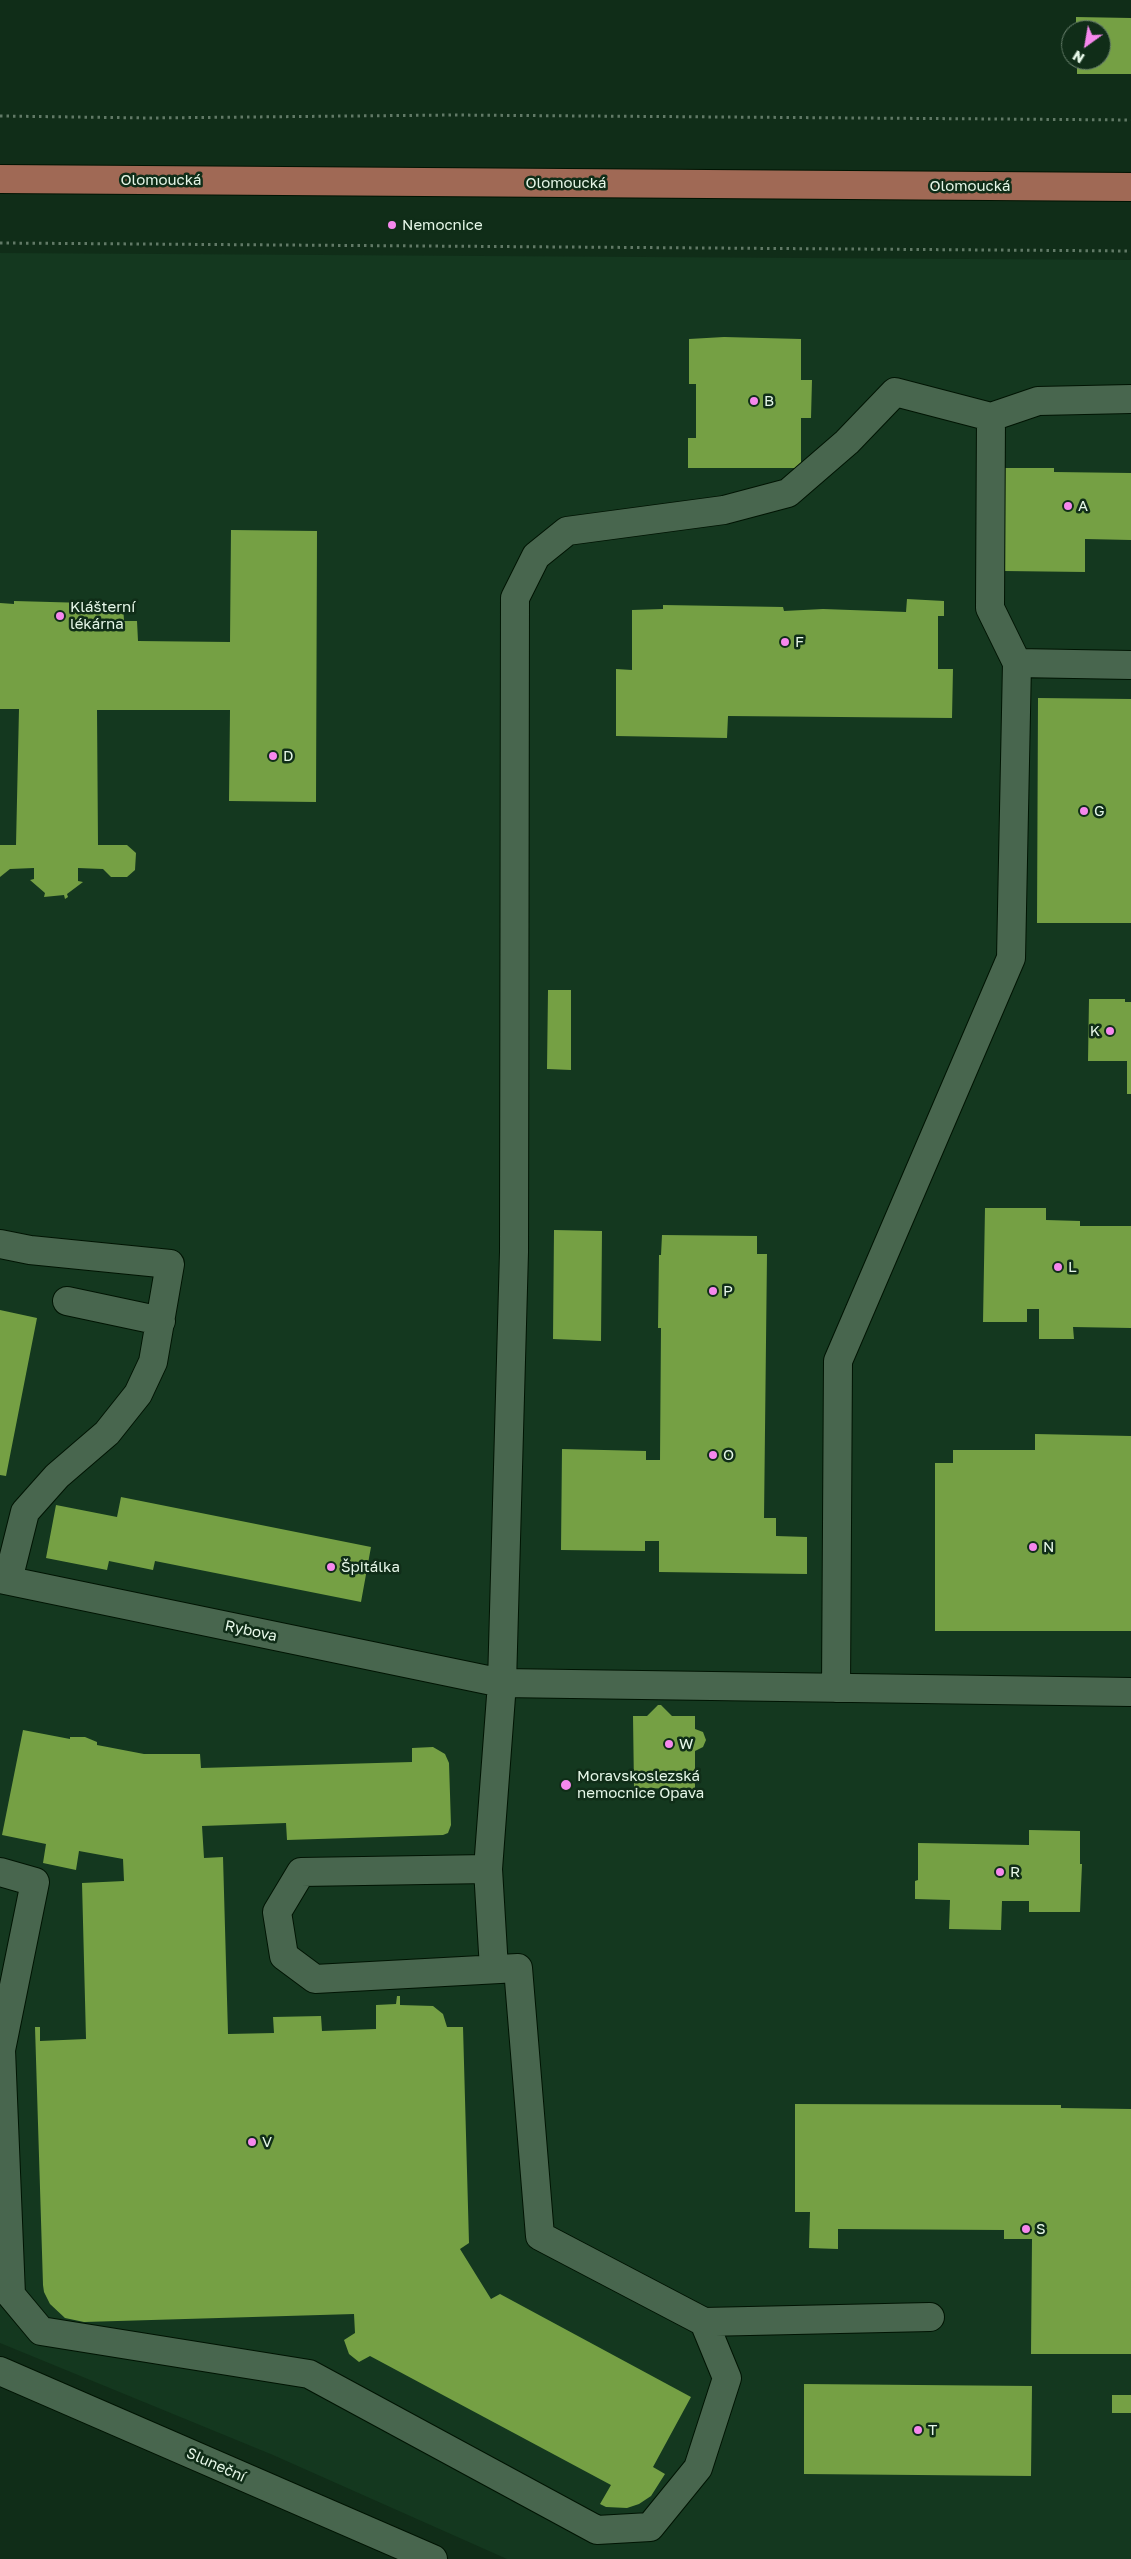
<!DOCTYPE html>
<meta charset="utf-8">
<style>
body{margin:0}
#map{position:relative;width:1131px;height:2559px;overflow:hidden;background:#102d18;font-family:"Golos Text",sans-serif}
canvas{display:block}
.north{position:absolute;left:1061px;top:20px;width:50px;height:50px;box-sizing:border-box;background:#102d18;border:1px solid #667e6b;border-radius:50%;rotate:212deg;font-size:14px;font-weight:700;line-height:20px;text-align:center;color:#e6f7e8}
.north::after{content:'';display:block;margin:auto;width:18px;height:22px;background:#f688ed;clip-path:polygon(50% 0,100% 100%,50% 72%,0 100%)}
</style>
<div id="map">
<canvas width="1131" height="2559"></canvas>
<div class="north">N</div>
</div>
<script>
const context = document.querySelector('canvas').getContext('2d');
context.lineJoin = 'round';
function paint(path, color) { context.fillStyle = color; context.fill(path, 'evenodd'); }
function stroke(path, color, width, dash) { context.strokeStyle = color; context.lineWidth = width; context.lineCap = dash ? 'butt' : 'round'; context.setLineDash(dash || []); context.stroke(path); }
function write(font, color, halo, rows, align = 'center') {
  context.font = font + ' "Golos Text",sans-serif'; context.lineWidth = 5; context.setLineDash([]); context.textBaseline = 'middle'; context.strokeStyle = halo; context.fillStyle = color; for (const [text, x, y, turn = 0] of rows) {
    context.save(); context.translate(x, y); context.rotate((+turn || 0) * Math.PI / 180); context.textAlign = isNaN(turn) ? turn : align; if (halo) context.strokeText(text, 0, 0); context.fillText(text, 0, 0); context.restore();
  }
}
paint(new Path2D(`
 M0,253L1131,260V2559H507L273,2455L0,2343Z`), '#14381f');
paint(new Path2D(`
 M1076,17L1131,18V74H1077V60H1101V30H1076Z
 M724,337L801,339V380H812L811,418H801V468H688V438H696V384H689V339Z
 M1005,468H1054V472L1131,473V540L1085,539V572L1004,571Z
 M231,530L317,531L316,802L229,801L230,710H97L98,845H127L136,853L135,870L127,877H111L103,869L78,868V881L83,882L67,894L68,897L65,899L64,895L44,897L45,893L30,880L34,879V868L10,869L0,877V845H16L19,709H0V603L14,604V601L123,604L124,621H137L138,641L230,642Z
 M907,599L944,601V616H938V669H953L952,718L728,716L727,738L616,736V669L632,670V610L663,609V605L783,607L784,611L823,609L906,612Z
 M1038,698L1131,699V923H1037Z
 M548,990H571V1070L547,1069Z
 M1089,999H1125V1002H1131V1094H1127V1061H1088Z
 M985,1208H1046V1220L1080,1221V1226H1131V1328L1073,1327L1074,1339H1039V1309H1027V1322H983Z
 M554,1230L602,1231L601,1341L553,1339Z
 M662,1235L757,1236V1254H767L764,1518H776V1536L807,1537V1574L659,1572V1541H645V1551L561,1550L562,1449L646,1451V1460H660L661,1328H658L659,1255H661Z
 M0,1310L37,1318L6,1476L0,1475Z
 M1035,1434L1131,1436V1631H935V1463H953V1450H1035Z
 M121,1497L371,1547L361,1602L155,1561L153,1570L109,1561L107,1570L46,1558L56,1505L117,1517Z
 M658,1705H661L672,1716H695V1729L703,1732L706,1740L703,1747L695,1751V1789L634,1788L633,1716H647Z
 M23,1730L70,1739V1737H85L97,1742V1745L144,1754H200L201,1768L412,1762V1748L433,1747L445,1754L449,1763L451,1825L448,1833L443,1835L287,1840L286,1823L202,1826L204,1858L223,1857L228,2034L274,2033L273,2017L321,2016L322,2031L376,2029V2005L396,2004L397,1996H400V2005L433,2006L443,2014L447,2027H463L469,2243L460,2249L491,2299L500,2294L691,2397L653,2467L665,2474L651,2496L639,2504L627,2508L606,2507L600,2504L611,2485L370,2356L359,2362L349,2354L344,2340L355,2333L354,2314L84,2322L65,2318L50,2304L44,2292L43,2285L35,2027H40V2041L86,2039L82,1883L124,1881L123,1859L79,1851L76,1870L43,1863L46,1844L2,1835Z
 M1029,1830L1080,1831V1864H1082L1080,1912H1029V1901H1002L1001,1930L949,1929L950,1900L915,1899V1881L918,1880V1843L1029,1845Z
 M795,2104L1061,2105V2108L1131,2109V2354H1031L1032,2239H1004V2230L838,2229V2249L809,2248L810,2212H795Z
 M804,2384L1032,2386L1031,2476L804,2474Z
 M1112,2395H1131V2413H1112Z`), '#75a044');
const minor = new Path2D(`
 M991,417L990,608L1017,663
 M0,1244L30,1250L170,1264L153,1362L138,1394L107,1433L57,1476L25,1512L8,1580
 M67,1301L161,1321
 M0,1579L502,1683L1131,1692
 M836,1688L838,1361L1011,958L1017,663L1131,665
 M488,1869L494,1969
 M0,1872L35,1882L1,2050L11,2295L41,2331L309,2374L597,2530L650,2527L698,2468L727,2378L704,2322L540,2236L518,1968L315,1979L284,1956L277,1912L301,1872L488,1869L502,1683L514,1252L515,598L536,556L567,531L724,510L788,493L847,442L895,392L991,417L1038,401L1131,399
 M704,2322L930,2317
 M0,2371L433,2559`);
const major = new Path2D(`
 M0,179L1131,187`);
stroke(minor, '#001403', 30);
stroke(major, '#001403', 30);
stroke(new Path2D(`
 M0,116L149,118L451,115L1131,120
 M0,243L1131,251`), '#617966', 3, [2.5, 4]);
stroke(minor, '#48664e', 28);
stroke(major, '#a06955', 28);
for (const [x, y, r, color] of [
 [392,225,5,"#f688ed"],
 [754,401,5,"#f688ed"],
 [1068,506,5,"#f688ed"],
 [60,616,5,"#f688ed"],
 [785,642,5,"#f688ed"],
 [273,756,5,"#f688ed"],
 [1084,811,5,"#f688ed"],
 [1110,1031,5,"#f688ed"],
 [1058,1267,5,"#f688ed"],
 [713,1291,5,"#f688ed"],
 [713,1455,5,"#f688ed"],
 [1033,1547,5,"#f688ed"],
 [331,1567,5,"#f688ed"],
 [669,1744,5,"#f688ed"],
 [566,1785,6,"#f688ed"],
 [1000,1872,5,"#f688ed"],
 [252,2142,5,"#f688ed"],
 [1026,2229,5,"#f688ed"],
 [918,2430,5,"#f688ed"]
]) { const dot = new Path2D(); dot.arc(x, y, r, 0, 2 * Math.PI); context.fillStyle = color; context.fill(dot); stroke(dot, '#102d18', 2); }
write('15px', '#e6f7e8', '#102d18', [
 ["Olomoucká",161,180],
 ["Olomoucká",566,183],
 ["Olomoucká",970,186],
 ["Rybova",251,1631,12],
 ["Sluneční",216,2465,24]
]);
write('15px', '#e6f7e8', '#102d18', [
 ["Nemocnice",402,225],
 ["B",764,401],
 ["A",1078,506],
 ["Klášterní",70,607],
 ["lékárna",70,624],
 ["F",795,642],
 ["D",283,756],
 ["G",1094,811],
 ["K",1100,1031,"right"],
 ["L",1068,1267],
 ["P",723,1291],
 ["O",723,1455],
 ["N",1043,1547],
 ["Špitálka",341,1567],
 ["W",679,1744],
 ["Moravskoslezská",577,1776],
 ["nemocnice Opava",577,1793],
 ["R",1010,1872],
 ["V",262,2142],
 ["S",1036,2229],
 ["T",928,2430]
], 'left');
</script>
